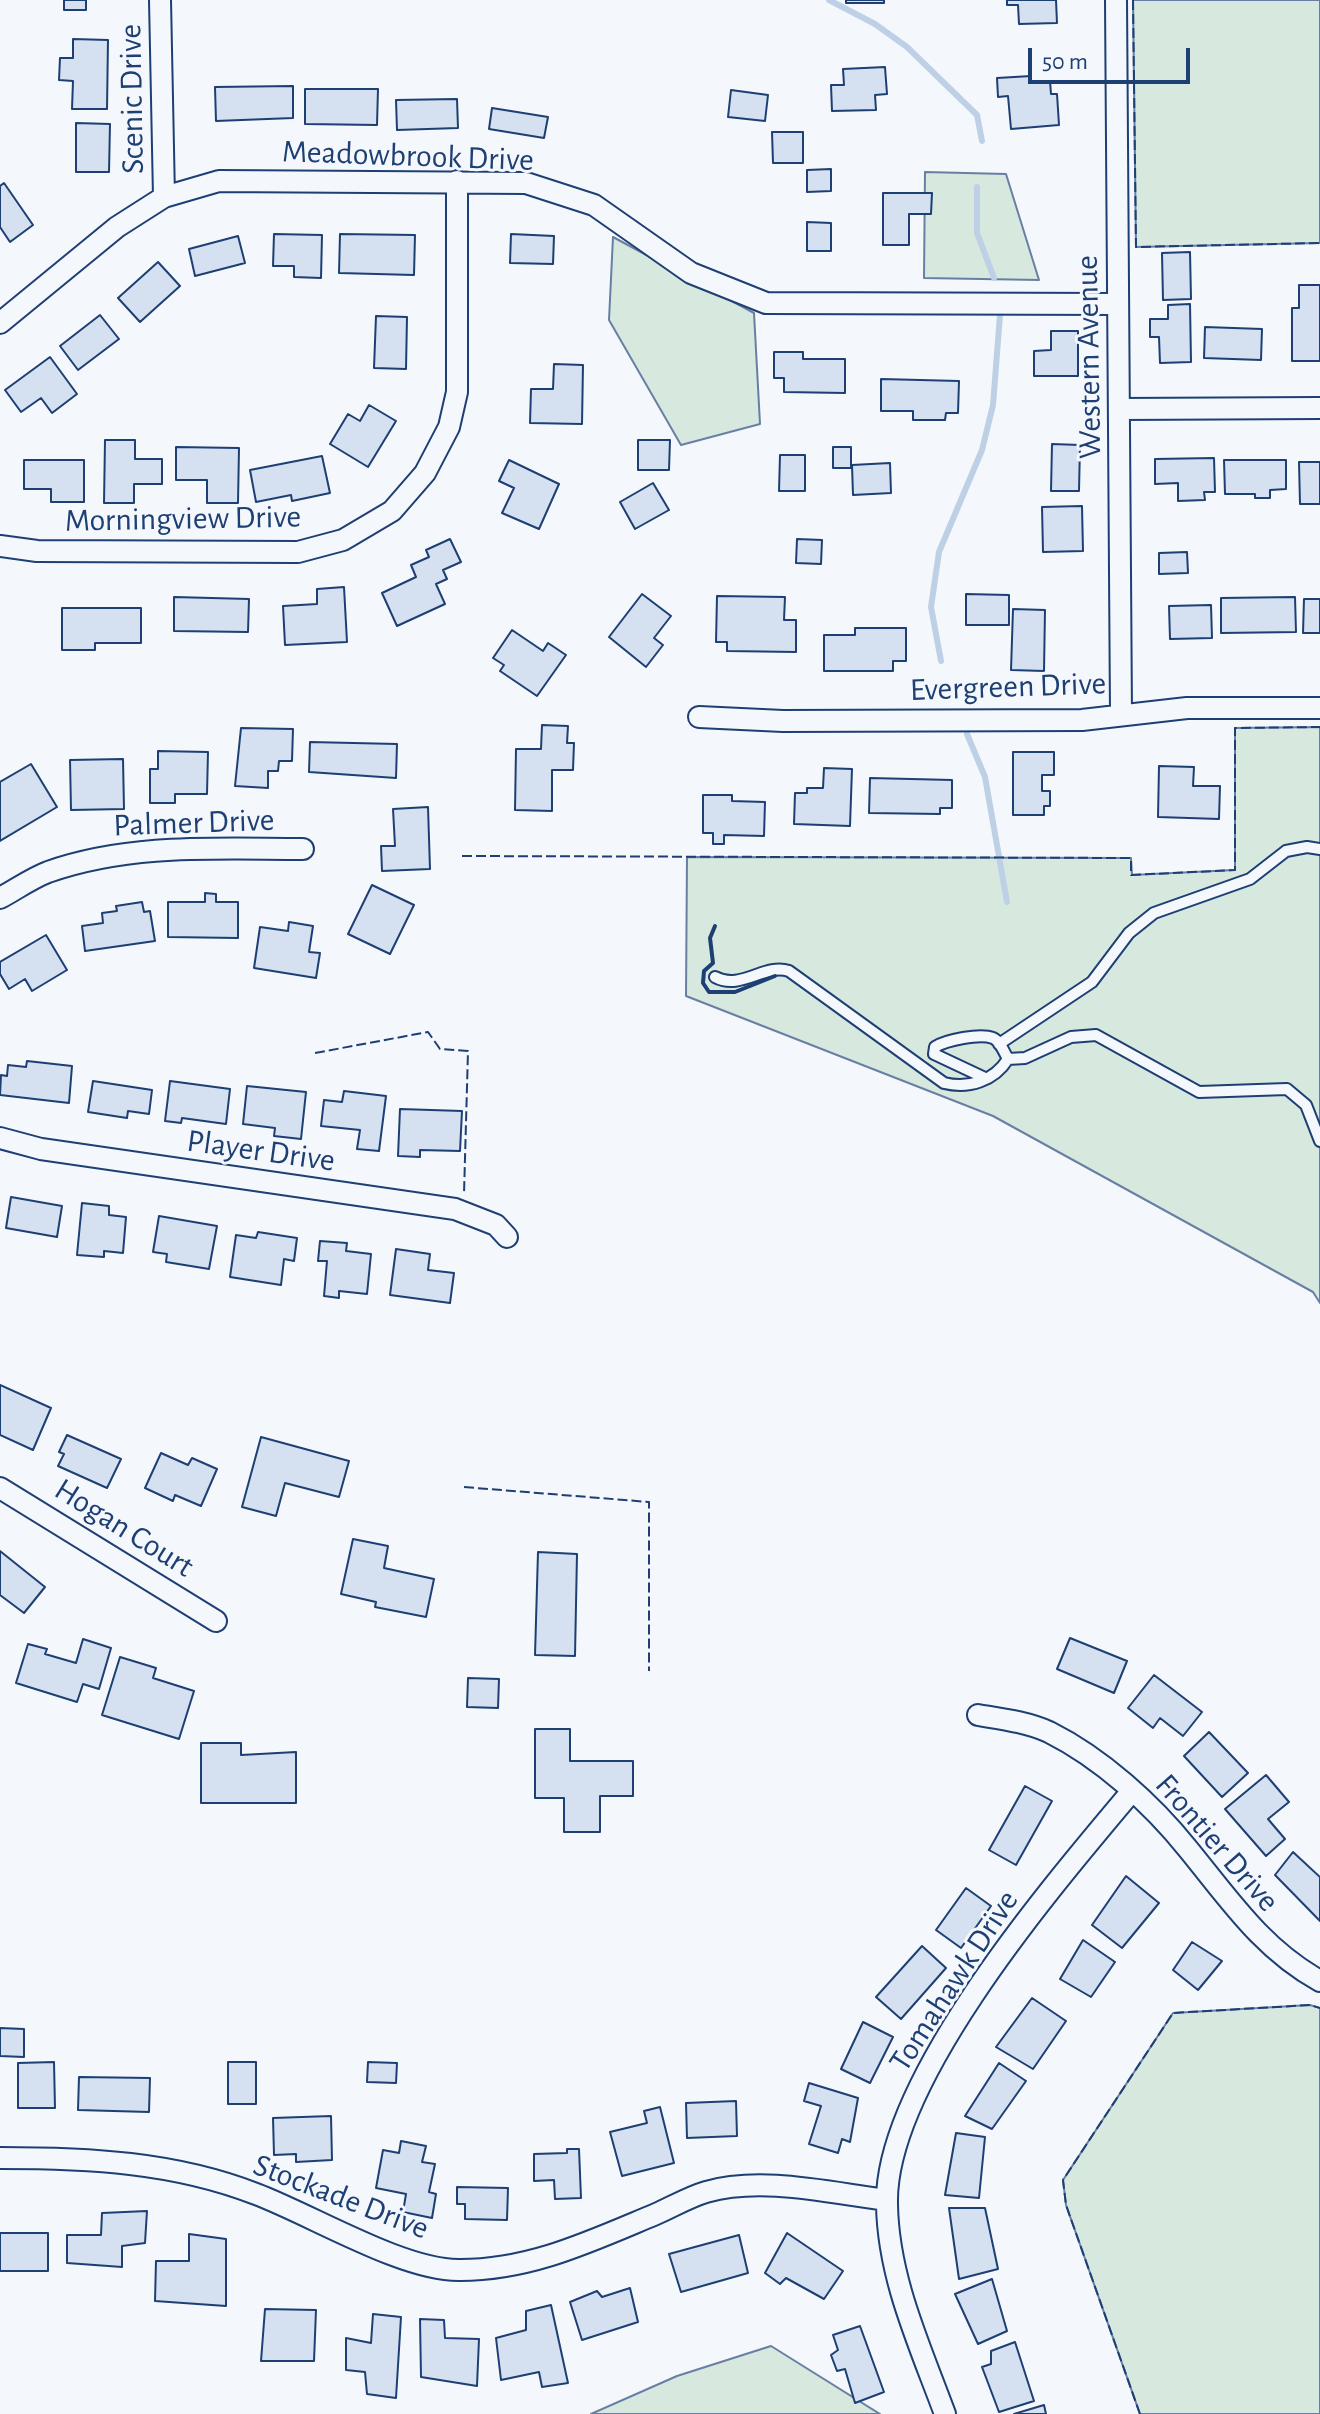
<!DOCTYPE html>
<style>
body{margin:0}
#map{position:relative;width:1320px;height:2414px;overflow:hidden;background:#f4f7fb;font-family:"Alegreya Sans",sans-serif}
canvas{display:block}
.scale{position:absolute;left:1028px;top:48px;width:162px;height:36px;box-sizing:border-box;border:4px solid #1d3f73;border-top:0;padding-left:10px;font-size:24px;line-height:28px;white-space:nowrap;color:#1d3f73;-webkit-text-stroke:6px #f4f7fb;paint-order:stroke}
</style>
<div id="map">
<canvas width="1320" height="2414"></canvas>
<div class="scale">50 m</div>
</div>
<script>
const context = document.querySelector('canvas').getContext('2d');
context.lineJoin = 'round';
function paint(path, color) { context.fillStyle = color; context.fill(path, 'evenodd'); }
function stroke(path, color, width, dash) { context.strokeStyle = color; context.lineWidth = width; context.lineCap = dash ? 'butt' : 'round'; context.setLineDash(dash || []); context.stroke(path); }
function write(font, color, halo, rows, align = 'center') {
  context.font = font + ' "Alegreya Sans",sans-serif'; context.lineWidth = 6; context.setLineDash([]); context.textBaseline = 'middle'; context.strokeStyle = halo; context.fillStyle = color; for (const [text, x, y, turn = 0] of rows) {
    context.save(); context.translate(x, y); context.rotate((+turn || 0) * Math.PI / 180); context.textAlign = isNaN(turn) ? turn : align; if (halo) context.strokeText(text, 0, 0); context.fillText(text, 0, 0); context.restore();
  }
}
const green = new Path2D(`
 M1133,0H1320V243L1136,247Z
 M925,172L1006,174L1039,280L924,278Z
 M613,237L754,313L760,424L681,445L609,320Z
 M1320,727V1303L1313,1292L993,1116L686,996L687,857L1131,858L1132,875L1235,870V728Z
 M1310,2005L1320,2008V2414H1140L1066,2205L1063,2180L1173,2013Z
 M771,2346L880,2414H591L677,2376Z`);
paint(green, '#d7e8df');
stroke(green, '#687fa3', 2);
stroke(new Path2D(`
 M829,0L875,24L907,47L977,115L982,141
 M977,187V233L994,278
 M941,661L931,607L939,552L982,450L993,405L1000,315
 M967,734L985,777L1007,902`), '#bed0e5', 6);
const building = new Path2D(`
 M64,0H86V10H64Z
 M846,0H884V3H846Z
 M1007,0H1056L1057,23L1019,24L1018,5H1007Z
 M73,39L108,40L107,109H72L73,81L59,80L60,58H73Z
 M885,67L887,94L875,95L876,110L832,111L831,85H844L843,69Z
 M1031,76V82L1050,81L1051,94H1057L1059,125L1011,129L1008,96L998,97L997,78Z
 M293,86V118L216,121L215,87Z
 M305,89H378L377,125L305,124Z
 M731,90L768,95L765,121L728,117Z
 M457,99L458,128L397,130L396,100Z
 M492,108L548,117L544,138L489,129Z
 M76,123L110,124L109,172H76Z
 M772,132H803V163H773Z
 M831,169V191L807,192V170Z
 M4,183L33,225L10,242L0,227V186Z
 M883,193H932L931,214H909V245H883Z
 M807,222L831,223V251H807Z
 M274,234L322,235L321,278L294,277V266H273Z
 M340,234L415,235L414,275L339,273Z
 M511,234L554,236L553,264L510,263Z
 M238,236L245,263L195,276L189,249Z
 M1190,252L1191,299L1163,300L1162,253Z
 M158,262L180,286L140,322L118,298Z
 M1299,285H1320V361H1292V308H1299Z
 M1190,304L1191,362L1160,363L1159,337H1150V319H1168V305Z
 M100,315L119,339L78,370L60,346Z
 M376,316L407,317L406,369L374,368Z
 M1205,327L1262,329L1261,360L1204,358Z
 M1051,331H1078V376H1034V351L1051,350Z
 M774,352H803V359H845V393L784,392V378H774Z
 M50,357L77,394L52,413L41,398L21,412L5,390Z
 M554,364L583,365L582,424L530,423L531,389H553Z
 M881,379L959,381L958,413H946L945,420H913V411H881Z
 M369,405L396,421L368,467L330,444L348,414L360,421Z
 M105,440H135V459H162V484H134V503H104Z
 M638,440H670L669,470H638Z
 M1052,444L1080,445L1079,491H1051Z
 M176,447L239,448L238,503H207V480H176Z
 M833,447H851V468H833Z
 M780,455H805V491H779Z
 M322,456L330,493L292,501L291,495L256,502L250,470Z
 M1214,458L1215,492H1204L1205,500L1178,501V483L1155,484V459Z
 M24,460H84V502H51V489H24Z
 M509,460L559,484L539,529L502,513L514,488L499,481Z
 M1224,460H1286V489L1270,490V498H1255V494H1225Z
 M1299,462H1320V504H1300Z
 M890,463L891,493L853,495L852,465Z
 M653,483L669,510L635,529L620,502Z
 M1082,506L1083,551L1043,552L1042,507Z
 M450,539L461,562L443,570L447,579L436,584L445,604L397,626L382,593L416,577L411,565L429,557L426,550Z
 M797,539L822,540L821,564L796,563Z
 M1187,552L1188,573L1159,574V553Z
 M344,587L347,642L285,645L283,606L317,604V589Z
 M642,594L671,616L654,638L663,645L646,667L609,637Z
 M966,594L1009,595V625H966Z
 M717,596L785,597L784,620H796V652L727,651V642H716Z
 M174,597L249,599L248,632L174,631Z
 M1295,597L1296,632L1221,633V598Z
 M1304,599H1320V633H1303Z
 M1211,605L1212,638L1170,639L1169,606Z
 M62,608H141V643H95V650H62Z
 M1013,609L1045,610L1044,671L1011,670Z
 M855,628H906V661H893V671H824V635H855Z
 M512,630L543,651L548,643L566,655L537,696L500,671L504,665L493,658Z
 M542,725L568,726L567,743H574L573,770H552V811L515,810L516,749H541Z
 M241,728L293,729L292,761H279L278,771H268V788L235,786Z
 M310,742L397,744L396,778L309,772Z
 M158,751L208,752L207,794H175V803H150V769H158Z
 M1013,752H1054V775H1042V791H1050V806H1044V815H1013Z
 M123,759L124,809L71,810L70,760Z
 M31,764L57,807L0,841V782Z
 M1159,766L1194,767L1193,786H1220L1219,819L1158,817Z
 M824,768L852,769L850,826L794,824L795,793H807V788H823Z
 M870,778L952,780V808H940V814L869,813Z
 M703,795H732V801L765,802L764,836L724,835V844H713V833H703Z
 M428,807L430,869L382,871L381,846H395L393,809Z
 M372,885L414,905L390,954L348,934Z
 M205,893L216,894V902H238V938L168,937V902H205Z
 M142,902L144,912L150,911L155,941L85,951L82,926L103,923L102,913L117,911L116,906Z
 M289,922L313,926L309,952L320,953L316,978L254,968L260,927L288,931Z
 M46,935L67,970L32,991L25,979L9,989L0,974V962Z
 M27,1061L72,1066L69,1103L0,1095L1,1075L7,1076L8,1065L26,1067Z
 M93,1081L152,1090L149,1114L128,1111L127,1118L88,1112Z
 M170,1081L230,1089L226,1124L182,1118L181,1123L165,1121Z
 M247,1086L306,1092L301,1139L274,1136L275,1128L243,1124Z
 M344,1091L386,1096L379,1151L357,1149L360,1130L321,1126L324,1100L342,1102Z
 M400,1109L462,1111L460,1151L420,1150V1157L398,1156Z
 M11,1197L62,1206L57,1237L6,1228Z
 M82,1203L109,1206V1215L126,1217L123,1253L104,1251V1257L77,1255Z
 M159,1216L217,1226L209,1269L166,1262L167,1254L153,1252Z
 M258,1232L297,1238L294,1261L284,1259L281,1285L230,1277L236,1235L256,1238Z
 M320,1241L347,1243L346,1251L371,1254L367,1294L339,1291V1298L324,1296L327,1261H318Z
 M396,1249L430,1254L428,1270L454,1273L450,1303L390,1295Z
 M0,1385L51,1408L33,1450L0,1435Z
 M67,1435L121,1459L107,1488L58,1466L64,1454L59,1452Z
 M261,1437L349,1461L339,1497L285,1483L276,1516L242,1507Z
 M161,1453L188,1465L192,1458L217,1469L201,1506L175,1495L173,1501L145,1488Z
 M353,1539L388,1546L384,1568L434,1579L426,1617L375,1607L376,1602L341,1594Z
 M0,1551L45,1587L24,1613L0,1595Z
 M538,1552L577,1554L575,1656L535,1655Z
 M1070,1638L1127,1661L1114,1693L1057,1669Z
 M83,1639L111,1648L99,1689L83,1684L77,1702L16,1683L28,1644L47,1649L45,1654L76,1663Z
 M120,1657L156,1668L153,1678L194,1691L179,1739L102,1715Z
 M1154,1675L1202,1712L1183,1736L1160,1718L1153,1728L1128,1708Z
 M468,1678L499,1679L498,1708L467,1707Z
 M535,1729H570V1761H633V1796H600V1832H564V1798H535Z
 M1209,1732L1248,1773L1222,1797L1184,1756Z
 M201,1743H241V1755L296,1752V1803H201Z
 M1266,1775L1289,1802L1268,1819L1285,1839L1266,1856L1225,1809Z
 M1025,1786L1052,1801L1016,1865L989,1850Z
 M1293,1852L1320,1877V1921L1275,1875Z
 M1126,1876L1159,1903L1122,1948L1092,1925Z
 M966,1888L991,1906L961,1948L936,1930Z
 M1083,1940L1115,1962L1091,1997L1060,1979Z
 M1192,1942L1222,1961L1198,1990L1173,1970Z
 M922,1946L946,1968L901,2019L876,1997Z
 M1032,1998L1066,2021L1033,2069L996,2047Z
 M863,2022L893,2037L870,2083L841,2069Z
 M0,2028L24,2029V2057L0,2056Z
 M54,2062L55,2108H18V2063Z
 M228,2062H256V2104H228Z
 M368,2062L397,2063L396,2083L367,2082Z
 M999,2063L1026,2081L992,2129L965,2116Z
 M79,2077L150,2078L149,2112L78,2110Z
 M809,2083L858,2098L850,2142L842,2139L838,2153L809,2144L821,2106L804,2101Z
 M736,2101L737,2136L687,2138L686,2103Z
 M660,2107L674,2163L622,2176L610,2132L647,2123L644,2111Z
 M331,2116L332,2160L296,2162V2154L274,2155L273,2118Z
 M956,2133L985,2137L979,2198L945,2195Z
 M401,2141L426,2146L422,2162L435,2164L429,2192L436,2194L432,2218L403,2212L406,2194L376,2188L383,2150L399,2153Z
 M567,2149H579L581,2198L555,2199L554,2180L534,2181V2154L567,2153Z
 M457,2187L508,2188L507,2220L465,2219V2204H457Z
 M949,2208H985L998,2269L959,2279Z
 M147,2211L145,2243L122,2246V2267L67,2263V2235H101L102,2213Z
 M0,2233H48V2271H0Z
 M787,2233L843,2271L824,2299L786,2278L780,2284L765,2273Z
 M189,2234L226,2239V2306L155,2301L156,2261H189Z
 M739,2235L748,2273L681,2292L669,2254Z
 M992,2279L1007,2331L978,2344L955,2294Z
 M630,2288L638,2322L582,2340L570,2302L597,2291L602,2297Z
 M551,2305L568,2383L542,2387L539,2372L501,2380L496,2338L526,2330V2311Z
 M265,2309L316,2310L314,2361H261Z
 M373,2314L401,2317L396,2398L367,2394L365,2372L346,2370V2338L371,2343Z
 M420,2319L444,2320L445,2338L479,2339L477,2386L421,2377Z
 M860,2326L884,2392L855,2403L845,2369L837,2371L831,2355L838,2350L833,2335Z
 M1015,2342L1034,2401L999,2412L982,2367L991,2364V2351Z
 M1044,2405L1046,2414H1014Z`);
paint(building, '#d5e0f0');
stroke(building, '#1d3f73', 2);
const lane = new Path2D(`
 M715,977C741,991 764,963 789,971L944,1083C969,1089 994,1081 1008,1059
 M999,1044L1092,982L1129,933L1154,913L1250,879L1286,851L1307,847L1320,849
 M1008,1059L1025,1058L1071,1037L1096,1035L1199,1092L1287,1089L1306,1105L1320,1141
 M985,1078L934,1054L935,1047C946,1040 980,1033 993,1038C1000,1041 1004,1052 1008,1059`);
const street = new Path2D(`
 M160,0L164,197
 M1116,0L1121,713
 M0,323L117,227L164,197L219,181L526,183L594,205L691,273L766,303L1117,304
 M1120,409L1320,408
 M0,546L37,551L298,552L343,540L392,511L425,473L449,427L457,392V181
 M699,717L783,721L1082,720L1187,708H1320
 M0,898C15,890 32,878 48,872C131,843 217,849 303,849
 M0,1138L41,1149L455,1209L496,1225L507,1237
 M0,1488L216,1621
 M978,1715C1002,1719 1027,1722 1049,1732C1101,1758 1152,1804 1188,1849C1229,1899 1262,1949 1320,1981
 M0,2158C88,2158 174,2162 256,2194C312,2215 403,2271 460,2270C531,2270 591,2241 656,2214C672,2207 689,2197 706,2192C762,2176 830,2193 887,2200
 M945,2414C920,2346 888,2278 887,2204C884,2081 1054,1884 1132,1791`);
stroke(lane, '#1d3f73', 14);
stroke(street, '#1d3f73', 24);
stroke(lane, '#f4f7fb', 10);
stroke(street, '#f4f7fb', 20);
stroke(new Path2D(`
 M1133,0L1136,247L1320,243
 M462,856L1131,858V875L1235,870V728L1320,727
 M315,1053L428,1032L440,1049L468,1051L464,1194
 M464,1487L649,1502V1671
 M1140,2414L1066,2205L1063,2180L1173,2013L1310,2005L1320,2008`), '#1d3f73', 2, [10, 4]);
stroke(new Path2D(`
 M715,926L710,938L713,963L704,971L703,983L709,992H735L775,976`), '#1d3f73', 4);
write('32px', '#1d3f73', '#f4f7fb', [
 ["Scenic Drive",132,99,-91],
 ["Meadowbrook Drive",408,156,2],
 ["Western Avenue",1089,357,-91],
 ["Morningview Drive",183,519,-1],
 ["Evergreen Drive",1008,687,-2],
 ["Palmer Drive",194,823,-2],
 ["Player Drive",261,1151,8],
 ["Hogan Court",124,1528,32],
 ["Frontier Drive",1217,1843,49],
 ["Tomahawk Drive",954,1981,-57],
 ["Stockade Drive",341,2197,21]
]);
</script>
